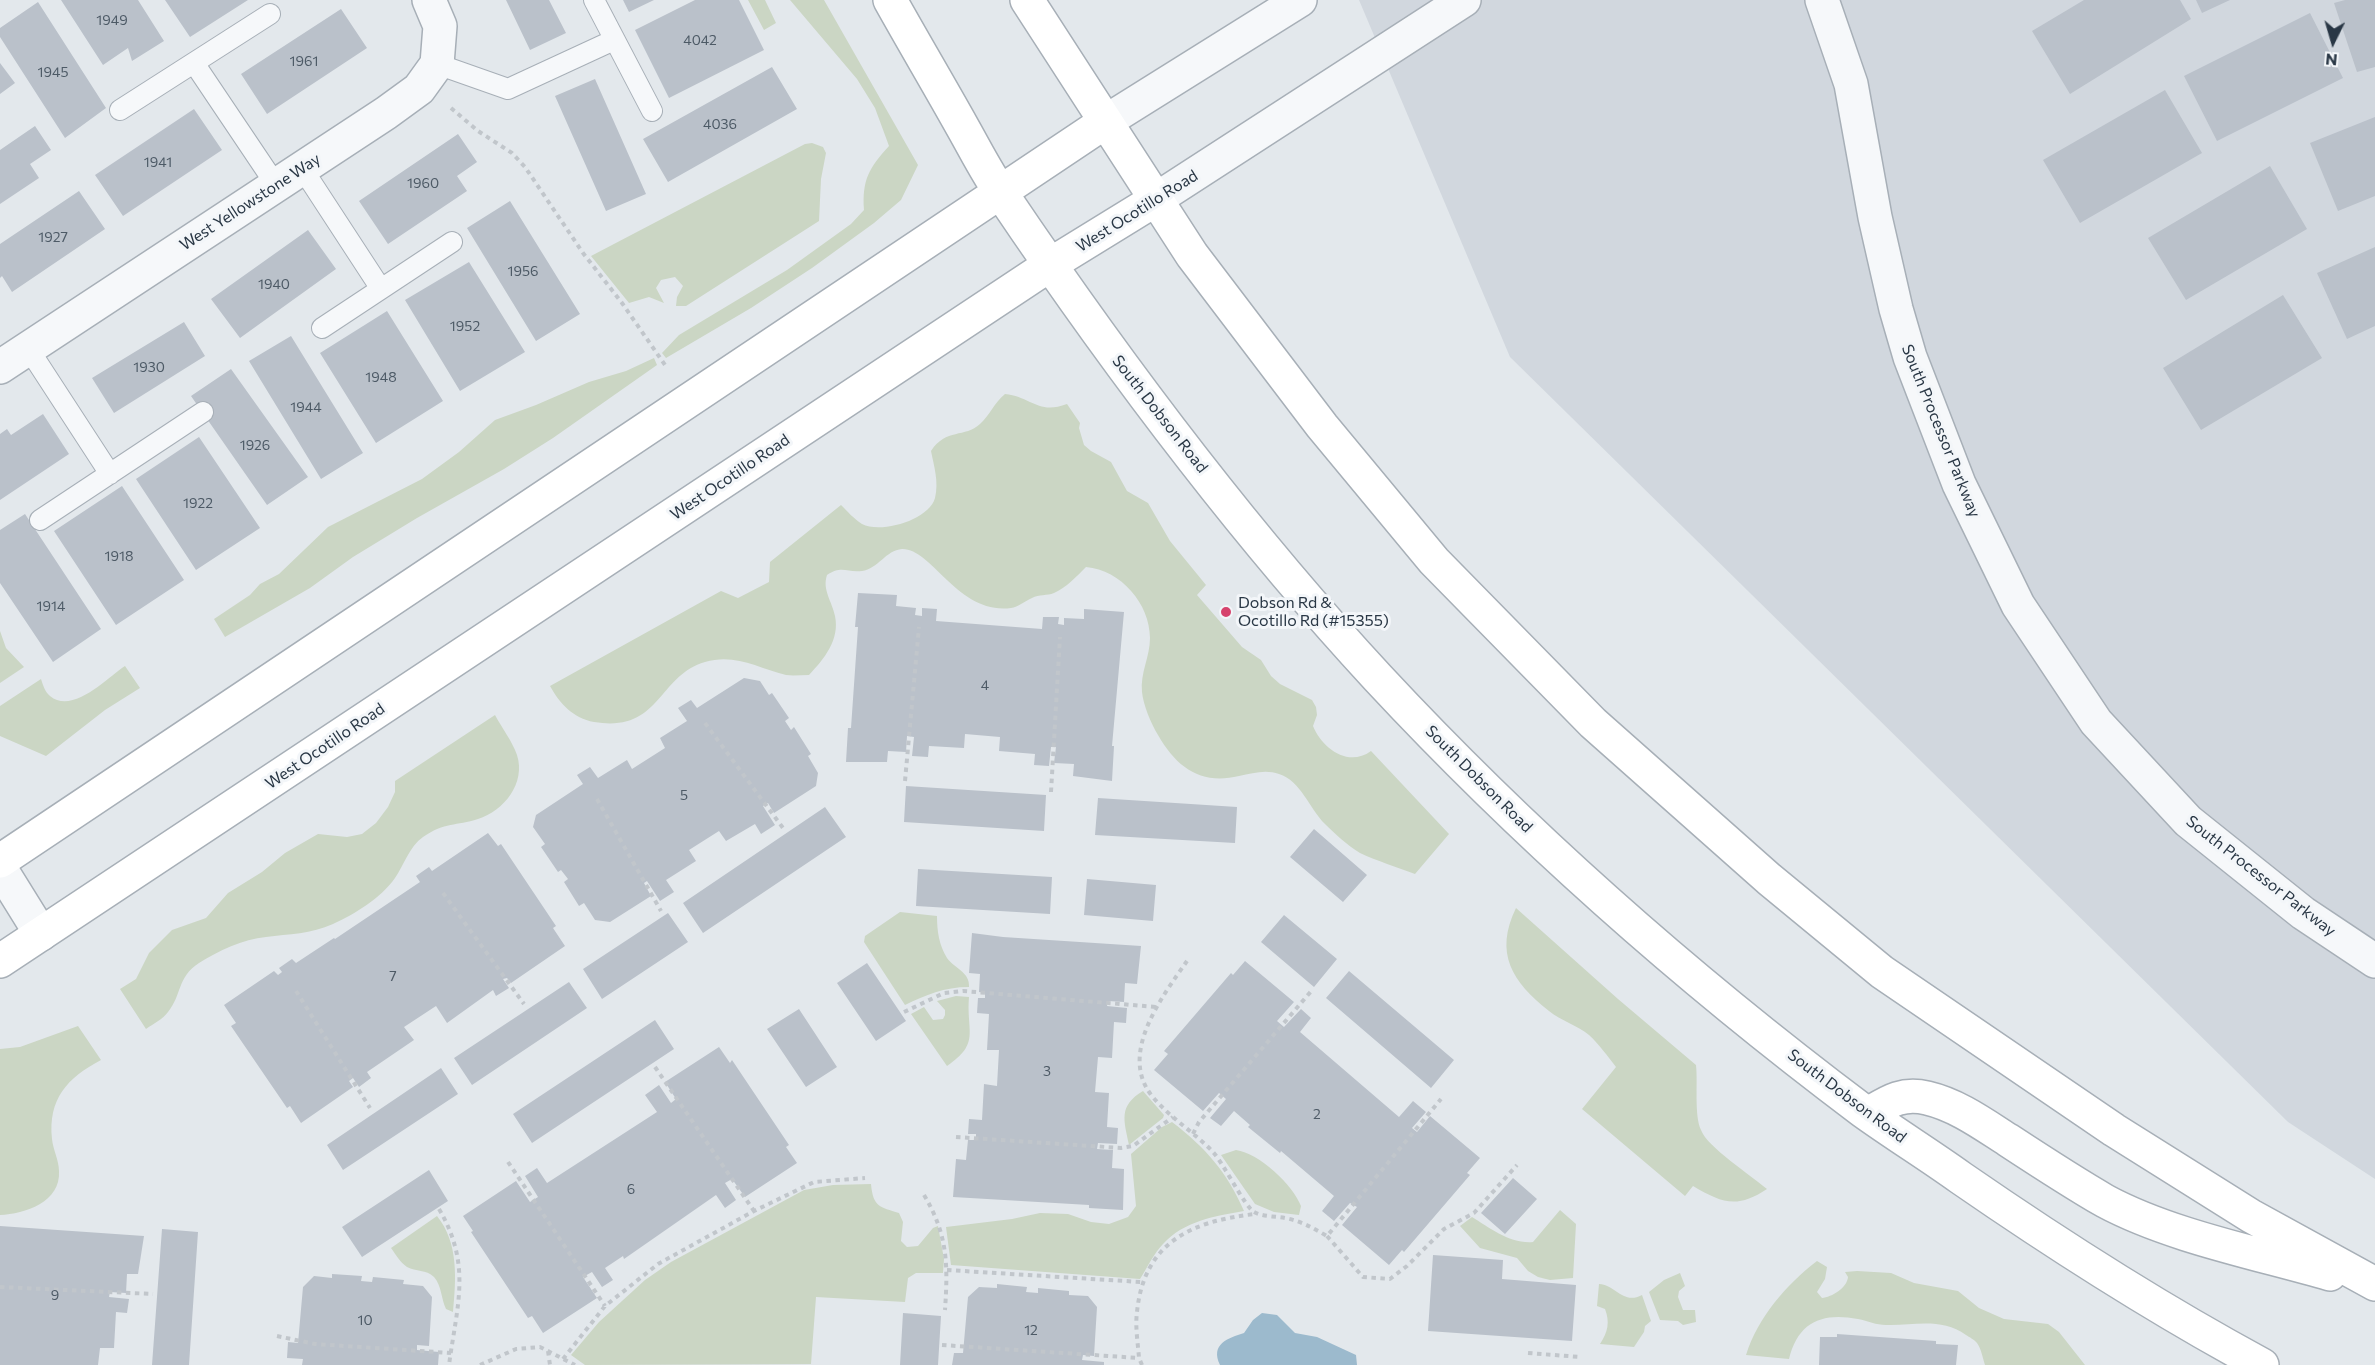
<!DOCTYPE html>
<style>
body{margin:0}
#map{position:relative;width:2375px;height:1365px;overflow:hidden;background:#e3e8ec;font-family:Commissioner,sans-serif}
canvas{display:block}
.north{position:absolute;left:2303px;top:12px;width:60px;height:60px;-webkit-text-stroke:4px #f3f6f9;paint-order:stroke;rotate:185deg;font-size:16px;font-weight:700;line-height:24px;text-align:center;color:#293745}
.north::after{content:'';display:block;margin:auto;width:21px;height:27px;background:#293745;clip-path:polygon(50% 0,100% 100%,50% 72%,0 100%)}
</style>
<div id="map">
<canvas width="2375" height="1365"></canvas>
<div class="north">N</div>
</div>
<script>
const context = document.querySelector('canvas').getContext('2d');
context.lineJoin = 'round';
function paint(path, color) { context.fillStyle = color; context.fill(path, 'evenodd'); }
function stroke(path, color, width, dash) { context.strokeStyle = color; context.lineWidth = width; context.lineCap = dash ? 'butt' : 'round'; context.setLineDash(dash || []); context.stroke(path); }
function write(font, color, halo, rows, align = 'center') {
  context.font = font + ' Commissioner,sans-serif'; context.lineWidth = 6; context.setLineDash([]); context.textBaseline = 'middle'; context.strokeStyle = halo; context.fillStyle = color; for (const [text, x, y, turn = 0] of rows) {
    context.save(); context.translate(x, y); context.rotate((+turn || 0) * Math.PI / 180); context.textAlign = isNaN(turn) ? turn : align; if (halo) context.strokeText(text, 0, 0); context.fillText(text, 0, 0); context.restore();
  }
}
paint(new Path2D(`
 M1359,0H2375V1179L2288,1122L1510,357Z`), '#d1d7de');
paint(new Path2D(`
 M748,0H765L776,23L764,30Z
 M790,0H824L918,165L901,200L874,223L812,268L751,308L666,358L662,353L679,335L787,270L851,224L864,210C862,180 869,168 889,146L875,108L857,79Z
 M812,143L823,147L826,153L821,179L819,221L686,306H676L677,297L683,286L675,277L661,280L656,288L664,303L649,297L629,303L591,256L805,144Z
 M654,358L657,365L553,438L504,469L417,518L353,557L310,588L225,637L214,619L250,595L260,584L279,574L328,527L422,479L459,452L495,420L536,405L589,382L626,371Z
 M1005,394C1032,397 1038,415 1067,404L1080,423L1079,428L1084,445L1091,451L1111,462L1127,491L1148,503L1170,541L1206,585L1197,595L1242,647L1261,660L1271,676L1280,684L1312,700L1316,707L1317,715L1313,726C1322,748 1348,768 1371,751L1449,834L1415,874C1397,867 1377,861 1360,853C1348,846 1334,833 1325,824C1309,808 1301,781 1279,774C1266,769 1253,773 1239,776C1201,785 1177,768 1158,735C1151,724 1143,704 1142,692C1140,673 1150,657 1150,638C1150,604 1121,570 1086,567C1077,576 1066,588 1054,593C1047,596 1039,594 1032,598C1025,601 1018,607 1011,608C958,615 932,548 902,549C886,550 878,569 862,571C847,573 842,565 827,575C822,590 832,601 835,616C840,640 824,659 809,675C801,675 793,676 786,675C758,668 735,653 705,662C657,676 661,733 594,722C573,718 560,704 550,686L721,591L738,598L769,582L770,562L841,505C847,511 854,519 862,524C881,534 929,520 935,498C939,482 934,466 931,451C946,428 965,438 980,424C990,415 994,403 1005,394Z
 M0,631L6,648L24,667L0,683Z
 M125,666L140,688L105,710L46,756L0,736V706L41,679C43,685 45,692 50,696C73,715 108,677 125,666Z
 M495,715C502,728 512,741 517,755C526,783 504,811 478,819C456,826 445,822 423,837C409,847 404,865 395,878C381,898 355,914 333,924C311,934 289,934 266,937C243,939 218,951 199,963C177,977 182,995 168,1012C163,1019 153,1024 146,1029L120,989L136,979L149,953L172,930L206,918L228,893L262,872L285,853L318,834L347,837L362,834L376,823L388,807L395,792V781Z
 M1516,908L1618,999L1696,1065C1698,1083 1694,1115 1701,1130C1707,1147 1752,1176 1767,1189C1737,1209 1722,1203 1693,1186L1685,1196L1582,1109L1616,1067C1608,1057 1599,1044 1589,1035C1577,1025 1561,1021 1549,1011C1512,982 1494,953 1516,908Z
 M900,912L937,916C937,931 939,945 947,958C955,969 970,972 969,987C944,987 926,995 905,1005L864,942L865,936Z
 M956,996L969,997C966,1032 981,1043 947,1066L911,1014L924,1007L933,1020L943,1019L945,1015V1010L937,1001Z
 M78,1026L101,1060C67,1078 48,1099 52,1139C53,1150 59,1160 59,1171C61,1202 25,1214 0,1215V1049L20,1047Z
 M1143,1091L1164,1115L1163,1118L1129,1145C1124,1120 1118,1106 1143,1091Z
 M1172,1122C1206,1148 1227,1172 1244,1211C1215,1216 1184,1221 1163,1244C1154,1253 1147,1268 1140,1279L951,1265L946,1227L1012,1219L1040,1213L1068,1214L1091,1222L1109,1224L1128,1217L1136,1206L1131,1154L1162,1127Z
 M1236,1150C1259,1153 1293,1185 1301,1206L1299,1215L1274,1212L1255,1204L1221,1155Z
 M871,1184C873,1207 880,1207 899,1213L903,1222L901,1241L907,1247L918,1246L933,1228L938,1226L944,1259L943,1273H916L908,1278L905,1302L816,1297L811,1364L585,1365L571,1355L599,1322L645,1280L671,1262L804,1190L833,1185Z
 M1560,1210L1576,1224L1573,1278L1550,1280L1538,1277L1528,1271L1517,1258L1480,1248L1460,1226L1472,1217C1490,1228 1510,1244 1533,1242Z
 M437,1216C459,1243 456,1280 453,1312L446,1309C441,1299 442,1286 434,1277C426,1269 416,1272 407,1267C400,1262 396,1255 391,1248Z
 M1817,1261L1827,1267L1825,1279L1817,1292L1822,1298C1832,1297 1847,1288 1848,1277L1845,1272L1857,1271L1891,1273L1914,1283L1958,1291L1979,1308L2004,1319L2048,1324L2059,1332L2085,1365H1985C1983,1359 1981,1348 1977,1343C1975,1340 1969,1337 1966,1335C1941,1317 1913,1326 1886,1325C1876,1325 1868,1321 1858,1319C1822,1312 1798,1322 1789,1359L1746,1355C1758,1317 1786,1285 1817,1261Z
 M1680,1273L1685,1286L1679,1291L1678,1297L1683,1310H1695L1696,1322L1683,1325L1678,1321L1660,1320L1649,1292L1664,1280Z
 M1599,1284C1616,1285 1623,1305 1642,1295L1651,1321L1645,1326L1644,1332L1634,1347L1600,1344C1608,1332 1610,1322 1605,1309L1597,1306Z`), '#cbd6c4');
paint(new Path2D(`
 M1262,1313L1277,1315L1295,1333L1317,1337L1356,1355L1357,1365H1220C1210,1344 1228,1338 1244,1333L1253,1320Z`), '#9cbacd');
paint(new Path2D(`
 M61,0H138L164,41L132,61L128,48L103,65Z
 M165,0H248L190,37Z
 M506,0H549L566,33L530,50Z
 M623,0H654L629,12Z
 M695,0H739L764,50L669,98L635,30Z
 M2084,0H2180L2191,19L2070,94L2032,31Z
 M2196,0H2230L2202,13Z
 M2345,0H2375V67L2357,72L2334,3Z
 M38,2L106,108L65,138L0,37V28Z
 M341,9L367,48L267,114L241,74Z
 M2310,13L2343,78L2217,141L2184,76Z
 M0,63L15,83L0,94Z
 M772,67L797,109L668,182L643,139Z
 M595,79L646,194L606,211L555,96Z
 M2165,90L2202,153L2080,223L2043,160Z
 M194,109L222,150L123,216L95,175Z
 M2375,117V196L2338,211L2310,143Z
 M35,126L51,150L30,164L39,178L0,204V150Z
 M458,134L477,162L457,176L467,191L388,244L359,201Z
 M2270,166L2307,229L2186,300L2148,238Z
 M79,191L105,229L12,292L2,276L0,278V244Z
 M510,201L580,314L536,341L467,228Z
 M308,230L336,269L240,338L211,299Z
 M2375,247V326L2347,339L2317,273Z
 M469,262L525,352L460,391L405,300Z
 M2283,295L2322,358L2201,430L2163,368Z
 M387,311L443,401L376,443L320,353Z
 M184,322L205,356L114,413L92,378Z
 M291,336L363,453L321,479L249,361Z
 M231,369L308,477L267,505L191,396Z
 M43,414L69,454L0,500V434L7,429L11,435Z
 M199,437L260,528L196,570L136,479Z
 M122,486L184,580L116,625L54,531Z
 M25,514L101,629L53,662L0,583V530Z
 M858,593L897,595L896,606L916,608L915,615L922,616V608L937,609L936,621L1042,629L1043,617H1059L1058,624L1064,625V618L1084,619V609L1124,612L1112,746H1114L1112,781L1073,776L1074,764L1054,763L1056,747H1051L1049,766L1034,765L1035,754L999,751L1000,737L965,734L964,748L929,746L928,757L912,756L914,737L907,736L906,752L888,751L887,762H846L848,728H851L858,627H855Z
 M744,678L760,681L769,695L772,693L789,718L785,721L791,730L794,727L811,754L808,756L818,773L816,786L774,813L768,803L763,806L775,825L761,834L755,824L726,841L719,831L689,850L696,861L666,880L674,892L660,901L647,881L644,883L651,896L610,922L595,920L584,903L579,906L564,882L568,879L561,870L558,872L541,847L545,844L533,827L536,815L583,784L577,775L590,767L598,778L627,760L632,769L665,748L660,738L687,721L678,708L691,700L697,708Z
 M906,786L1046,795L1044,831L904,822Z
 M1098,798L1237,807L1235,843L1095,835Z
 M825,807L846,837L703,933L683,903Z
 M1314,829L1367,875L1343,902L1290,857Z
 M488,833L498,846L501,844L556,926L553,928L565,946L511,983L507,978L503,979L509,988L496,996L493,990L447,1023L436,1006L404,1027L414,1040L367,1072L371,1078L359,1087L353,1078L349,1081L353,1087L301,1123L290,1106L287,1108L231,1026L236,1023L224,1005L274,971L278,975L282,972L279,968L292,959L296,963L334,938L335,939L420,882L416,876L429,867L432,871Z
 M918,869L1052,877L1050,914L916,906Z
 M1087,879L1156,885L1153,921L1084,915Z
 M668,913L688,942L602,999L583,969Z
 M1284,915L1337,959L1314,987L1261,942Z
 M972,933L1003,937L1141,946L1137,984L1125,983L1124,1002L1108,1001L1107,1006L1127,1008L1126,1023L1114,1022L1112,1058L1098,1057L1095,1092L1109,1093L1107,1127L1118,1128L1117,1144L1098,1143L1097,1149L1113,1150L1112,1168L1124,1169L1123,1210L1089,1208V1205L953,1197L956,1159L966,1160L968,1140H976V1134H968L969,1119L982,1120L984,1084L997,1086L999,1050H987L989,1014L977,1013L978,998H985V993L979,992L980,974L969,973Z
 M1245,961L1294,1002L1277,1021L1284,1027L1301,1009L1311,1018L1300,1032L1399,1117L1413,1101L1426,1112L1412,1128L1417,1132L1430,1116L1480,1158L1467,1173L1470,1175L1404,1252L1402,1250L1389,1265L1342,1225L1357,1207L1350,1203L1334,1221L1322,1211L1334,1196L1281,1151L1280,1153L1248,1127L1250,1125L1234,1111L1221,1126L1210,1118L1226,1099L1219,1093L1203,1111L1154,1070L1168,1054L1164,1051L1231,973L1233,975Z
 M867,963L906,1021L876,1041L837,983Z
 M1349,971L1454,1060L1431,1088L1326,998Z
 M569,982L587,1008L472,1085L454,1058Z
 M799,1009L837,1067L806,1087L767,1029Z
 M655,1020L674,1049L532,1143L513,1114Z
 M719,1047L730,1063L732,1060L789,1145L786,1147L797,1163L745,1197L732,1179L725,1183L736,1200L725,1208L716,1195L624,1259L623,1256L605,1268L613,1280L602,1287L592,1272L583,1277L597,1298L543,1333L532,1316L528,1318L471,1232L473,1231L463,1216L516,1181L530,1202L538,1197L525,1176L537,1168L547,1183L657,1112L645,1095L659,1085L671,1103L676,1099L665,1082Z
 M441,1068L458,1094L343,1170L327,1145Z
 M429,1170L448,1201L362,1257L342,1227Z
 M1513,1178L1537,1199L1505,1234L1481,1213Z
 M0,1226L144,1236L138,1274H127L126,1293L110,1292L109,1297L129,1299L127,1313L116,1312L114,1348H100L98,1365H0Z
 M162,1229L198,1232L189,1365H152Z
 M1433,1255L1503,1260L1502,1279L1576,1285L1572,1341L1428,1331Z
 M332,1274L362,1276L361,1281L372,1282L373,1277L404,1280L403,1284L423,1286L432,1297L429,1346L417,1345V1350L439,1352L438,1365H302L303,1359L287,1358L288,1342L298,1343L303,1287L314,1276L332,1278Z
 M997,1284L1027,1287L1026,1292L1038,1293V1288L1069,1291V1295L1088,1296L1097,1307L1094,1356L1083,1355L1082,1360L1104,1362V1365H952L954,1353H963L968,1297L979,1287L997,1288Z
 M903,1313L941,1316L938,1365H900Z
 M1837,1334L1936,1341V1344L1958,1345L1956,1365H1819L1820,1337H1837Z`), '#bac1ca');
const lane = new Path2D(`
 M594,0L652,111
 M194,63L276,185
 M437,64L508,89L614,40
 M120,110L270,14
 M302,168L381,289
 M322,328L452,242
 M28,348L110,474
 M40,520L203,412`);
const street = new Path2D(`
 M1822,0L1851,84L1875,217L1896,309L1910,357L1959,484L2018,605L2096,722L2188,821L2303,913L2375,961
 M1105,122L1300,0
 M1155,200L1464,0
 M0,367L386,113L419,89L437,64L440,26L429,0
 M0,868L41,934`);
const secondary = new Path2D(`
 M890,0C914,43 939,85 963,128C976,151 988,175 1003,196C1117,365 1240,529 1378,678C1526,837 1690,981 1863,1111C1895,1134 1929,1155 1961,1178C2058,1245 2158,1309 2262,1365
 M1027,0L1192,255L1322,426L1434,561L1593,723L1769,879L1882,972L2114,1130L2251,1216L2375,1284
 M0,861L1105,122
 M0,961L1051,264L1155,200
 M1868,1114C1888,1102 1902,1092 1927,1098C1957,1105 1983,1124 2008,1140C2040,1161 2072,1182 2105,1201C2170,1236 2258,1253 2330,1274`);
stroke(lane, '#a7afb7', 22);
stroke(street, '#a7afb7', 36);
stroke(secondary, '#a7afb7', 36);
stroke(new Path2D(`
 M451,108L478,131L512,153L525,167L583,253L622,303L665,365
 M705,723L783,828
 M905,781L919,627
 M1051,792L1060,637
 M597,799L661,911
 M443,893L524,1004
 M1187,961C1162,997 1118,1054 1152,1096C1170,1118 1194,1132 1213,1152C1224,1164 1245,1207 1254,1212C1263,1217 1275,1216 1285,1218C1301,1221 1313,1228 1327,1236L1441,1099
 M296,991L370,1108
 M904,1012L944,993L963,991L1156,1007
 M655,1067L754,1211
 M1193,1134L1199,1122L1313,989
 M956,1137L1121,1148L1133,1146L1173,1117
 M508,1162L605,1306
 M924,1195C948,1235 948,1265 945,1310
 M439,1209C472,1265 457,1305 449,1365
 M1327,1236L1363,1277L1390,1279L1407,1266L1444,1229L1474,1213L1517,1165
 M947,1270L1141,1282
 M0,1287L153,1294
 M277,1336L315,1344L451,1353
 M942,1345L1139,1358
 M548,1351L550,1365
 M1528,1353L1580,1357
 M563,1359L605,1306L658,1264L754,1211L814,1182L865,1178
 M480,1365L516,1349L540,1347L575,1365
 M1142,1365L1139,1358C1138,1344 1135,1327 1137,1312C1144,1242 1192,1221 1255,1214`), '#c1c6cb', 4, [4.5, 4.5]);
stroke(lane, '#f6f8fa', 20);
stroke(street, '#f6f8fa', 33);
stroke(secondary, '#fff', 33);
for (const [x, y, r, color] of [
 [1226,612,6,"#d6426c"]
]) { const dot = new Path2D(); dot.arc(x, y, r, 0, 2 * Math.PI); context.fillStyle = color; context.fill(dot); stroke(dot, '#f3f6f9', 2); }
write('14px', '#4d5a66', null, [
 ["1949",112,20],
 ["4042",700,40],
 ["1961",304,61],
 ["1945",53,72],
 ["4036",720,124],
 ["1941",158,162],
 ["1960",423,183],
 ["1927",53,237],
 ["1956",523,271],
 ["1940",274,284],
 ["1952",465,326],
 ["1930",149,367],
 ["1948",381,377],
 ["1944",306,407],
 ["1926",255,445],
 ["1922",198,503],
 ["1918",119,556],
 ["1914",51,606],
 ["4",985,685],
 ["5",684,795],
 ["7",393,976],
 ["3",1047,1071],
 ["2",1317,1114],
 ["6",631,1189],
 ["9",55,1295],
 ["10",365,1320],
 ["12",1031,1330]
]);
write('16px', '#293745', '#f3f6f9', [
 ["West Yellowstone Way",250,202,-33],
 ["West Ocotillo Road",1137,211,-32],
 ["South Dobson Road",1160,414,52],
 ["South Processor Parkway",1941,431,68],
 ["West Ocotillo Road",730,477,-34],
 ["West Ocotillo Road",325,746,-34],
 ["South Dobson Road",1479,779,45],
 ["South Processor Parkway",2261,876,38],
 ["South Dobson Road",1847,1096,37]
]);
write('16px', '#293745', '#f3f6f9', [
 ["Dobson Rd &",1238,603],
 ["Ocotillo Rd (#15355)",1238,621]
], 'left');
</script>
